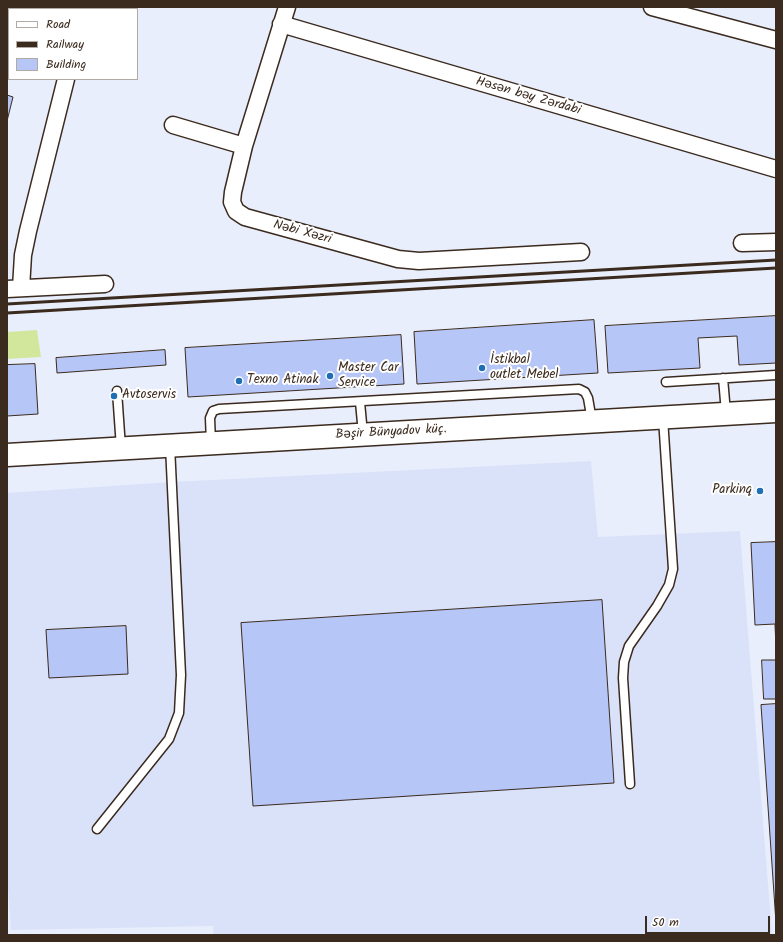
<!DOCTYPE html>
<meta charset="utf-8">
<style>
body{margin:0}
#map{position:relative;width:783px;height:942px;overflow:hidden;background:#e9eefc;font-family:Kalam,sans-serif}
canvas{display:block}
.frame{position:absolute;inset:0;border:8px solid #3b2a1e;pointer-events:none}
.legend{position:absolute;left:8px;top:8px;width:130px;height:72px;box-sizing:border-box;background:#fff;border:1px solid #b1aaa5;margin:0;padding:5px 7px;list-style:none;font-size:12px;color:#3b2a1e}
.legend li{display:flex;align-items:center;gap:8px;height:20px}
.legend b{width:20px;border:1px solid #b1aaa5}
.scale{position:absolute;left:645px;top:916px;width:125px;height:18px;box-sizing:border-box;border:2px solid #3b2a1e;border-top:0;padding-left:5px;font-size:12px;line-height:14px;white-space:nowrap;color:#3b2a1e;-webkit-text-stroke:3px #fff;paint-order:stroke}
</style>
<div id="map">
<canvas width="783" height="942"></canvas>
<div class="frame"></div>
<ul class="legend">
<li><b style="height:5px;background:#fff"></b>Road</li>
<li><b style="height:5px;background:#3b2a1e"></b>Railway</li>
<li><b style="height:11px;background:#b6c6f6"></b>Building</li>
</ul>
<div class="scale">50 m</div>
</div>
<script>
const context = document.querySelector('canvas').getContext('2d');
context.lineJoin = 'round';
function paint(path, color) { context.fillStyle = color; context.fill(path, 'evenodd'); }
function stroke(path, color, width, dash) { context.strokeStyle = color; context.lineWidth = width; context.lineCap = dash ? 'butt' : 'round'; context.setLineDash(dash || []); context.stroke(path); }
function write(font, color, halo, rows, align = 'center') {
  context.font = font + ' Kalam,sans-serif'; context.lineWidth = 4; context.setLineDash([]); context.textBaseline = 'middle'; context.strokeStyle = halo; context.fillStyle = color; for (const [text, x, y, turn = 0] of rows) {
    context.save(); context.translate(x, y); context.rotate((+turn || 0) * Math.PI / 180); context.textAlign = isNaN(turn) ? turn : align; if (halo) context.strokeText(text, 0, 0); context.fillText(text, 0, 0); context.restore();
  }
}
paint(new Path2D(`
 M591,461L598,537L740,531L772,935H214L213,926L11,930L7,873V493L172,482Z`), '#dae2fa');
paint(new Path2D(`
 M37,330L41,357L7,359V332Z`), '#d3e79c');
const building = new Path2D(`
 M7,95L13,97L7,121Z
 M776,316V363L739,365L737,336L698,338L700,368L608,373L605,326Z
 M594,320L598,373L417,384L414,332Z
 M401,335L404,384L188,397L185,348Z
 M165,350L166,365L57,373L56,358Z
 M35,364L38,414L7,416V365Z
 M776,542V648L775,624L755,625L751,543Z
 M602,600L614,783L253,806L241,623Z
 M126,626L128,674L49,678L46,630Z
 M762,660H776V699H764Z
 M776,704V923L761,705Z`);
paint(building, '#b6c6f6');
stroke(building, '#3b2a1e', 1);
const lane = new Path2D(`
 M723,378L726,413
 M666,382L776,375
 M117,391L121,448
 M360,402L363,434
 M211,443L210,418L213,411L219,409L579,389L585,392L588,398L592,421
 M630,784L623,678L624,662L629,646L657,606L669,585L673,569L663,418
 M97,829L169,739L179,713L181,675L170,446`);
const street = new Path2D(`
 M287,7L244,146L233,192L232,202L236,211L245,217L398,259L419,261L581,252
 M652,7L776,40
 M84,9L85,7
 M281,24L776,169
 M173,125L244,146
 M742,243L776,242
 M21,288L23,255L28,231L66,79
 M7,289L105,284`);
const secondary = new Path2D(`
 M7,455L776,411`);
stroke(lane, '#3b2a1e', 11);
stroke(street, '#3b2a1e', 19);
stroke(secondary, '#3b2a1e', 25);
stroke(lane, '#fff', 8);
stroke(street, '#fff', 16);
stroke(secondary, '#fff', 22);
stroke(new Path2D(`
 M7,304L776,260
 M7,313L776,268`), '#3b2a1e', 3);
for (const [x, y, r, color] of [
 [482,368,4,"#1f6fb2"],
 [330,376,4,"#1f6fb2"],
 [239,381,4,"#1f6fb2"],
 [114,396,4,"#1f6fb2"],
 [760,491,4,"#1f6fb2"]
]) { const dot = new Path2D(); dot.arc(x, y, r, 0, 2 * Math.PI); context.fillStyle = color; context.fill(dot); stroke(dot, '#fff', 1.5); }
write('13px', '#3b2a1e', '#fff', [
 ["Həsən bəy Zərdabi",528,97,16],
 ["Nəbi Xəzri",302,233,15],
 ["Bəşir Bünyadov küç.",391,433,-3]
]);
write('13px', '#3b2a1e', '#fff', [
 ["İstikbal",490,361],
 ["outlet Mebel",490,376],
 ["Master Car",338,369],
 ["Service",338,384],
 ["Texno Atinak",247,381],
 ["Avtoservis",122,396],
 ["Parkinq",752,491,"right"]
], 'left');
</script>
